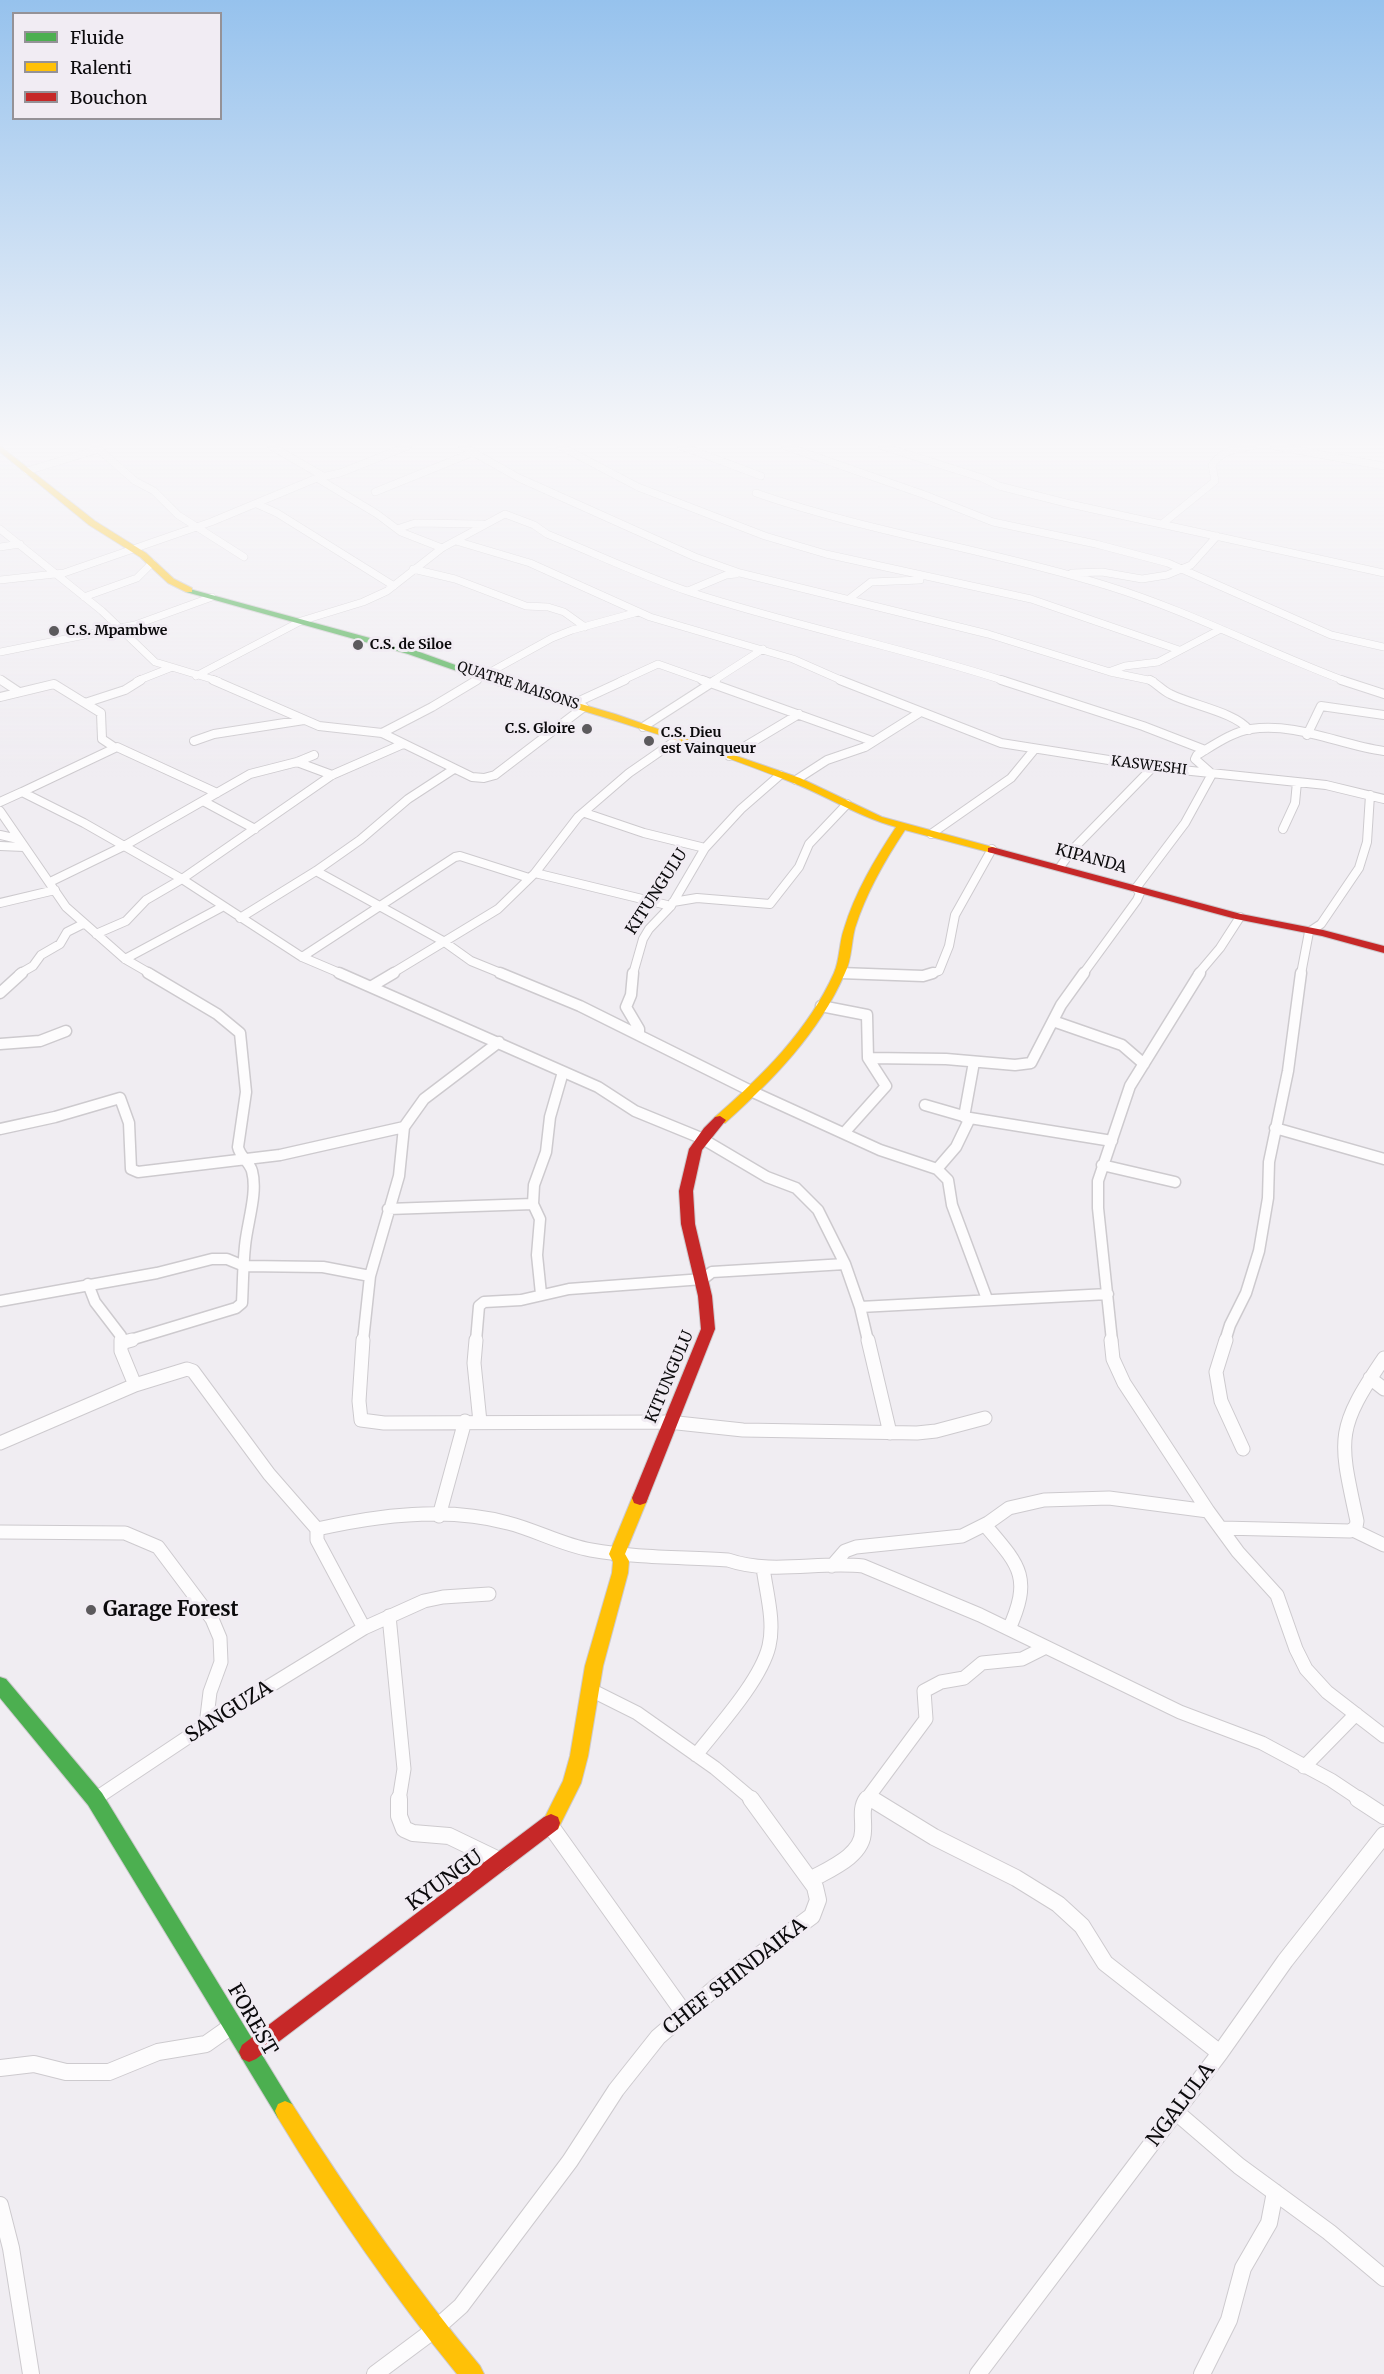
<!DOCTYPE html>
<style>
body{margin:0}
#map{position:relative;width:1384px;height:2374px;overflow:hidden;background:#f0edf2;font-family:Merriweather,serif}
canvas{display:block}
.legend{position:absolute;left:12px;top:12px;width:210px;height:108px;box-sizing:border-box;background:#f1ecf3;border:2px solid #959297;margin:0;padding:8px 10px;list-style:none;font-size:18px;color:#0c0b0d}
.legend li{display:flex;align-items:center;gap:12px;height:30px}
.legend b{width:30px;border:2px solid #959297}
</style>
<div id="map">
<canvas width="1384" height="2374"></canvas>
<ul class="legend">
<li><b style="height:8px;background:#4caf50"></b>Fluide</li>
<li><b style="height:8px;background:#ffc107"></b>Ralenti</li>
<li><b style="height:8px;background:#c62828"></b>Bouchon</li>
</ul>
</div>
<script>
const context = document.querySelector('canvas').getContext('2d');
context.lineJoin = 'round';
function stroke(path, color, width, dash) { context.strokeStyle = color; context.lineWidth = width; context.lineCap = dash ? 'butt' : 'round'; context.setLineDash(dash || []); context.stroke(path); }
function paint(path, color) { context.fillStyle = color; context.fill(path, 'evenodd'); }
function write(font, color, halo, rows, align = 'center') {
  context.font = font + ' Merriweather,serif'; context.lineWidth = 6; context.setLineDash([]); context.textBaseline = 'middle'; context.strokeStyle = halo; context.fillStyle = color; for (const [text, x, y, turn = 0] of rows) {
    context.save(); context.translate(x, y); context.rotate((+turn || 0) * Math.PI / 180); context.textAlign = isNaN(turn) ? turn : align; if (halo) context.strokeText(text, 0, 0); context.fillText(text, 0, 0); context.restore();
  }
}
const streetFar4 = new Path2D(`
 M95,446L135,481L154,491L178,515L244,557
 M271,446L323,476
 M462,446L519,478L695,557L740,573L988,634L1110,672L1153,681
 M560,446L638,487L765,536L826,554L1031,599L1179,650
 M681,446L761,476
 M785,446L925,495L993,522L1096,544L1168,563L1331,635L1384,647
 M882,446L982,478L999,486L1070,504L1384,573
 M1274,446L1384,466
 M27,471L99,449
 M317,478L377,514L401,532L442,548
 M375,492L474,452
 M756,493C871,533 992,550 1108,586C1189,611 1265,651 1345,681
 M257,504L277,513L394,586
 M1162,524L1215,481L1212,465C1222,450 1236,449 1253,446
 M0,529L102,611L155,662L218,681
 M397,529L415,523L482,524
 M456,541L530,563L650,617L793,659L843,681
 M0,547L20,544
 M413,569L455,579L526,606L548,607L564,612L585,627
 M1072,573L1102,572L1142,579L1167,575L1191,565L1217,536
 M0,580L64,573L211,522L317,478L340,473L408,446
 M871,582L920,580
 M688,591L726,575L736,574
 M84,597L137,578L152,563
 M849,599L871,582
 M0,652L135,625L212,597
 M1111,671L1125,666L1158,662L1219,630
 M196,676L301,621L363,602L387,591L442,548L505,514L534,525L547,534C594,553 642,576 690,592C794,626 901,647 1005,681
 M0,679L3,681
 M137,681L170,668
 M474,681L552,638L572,630L638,612
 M621,681L658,664L706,681
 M713,681L763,649`);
const streetFar3 = new Path2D(`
 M1,680L19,692
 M213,680L319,726L382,733L472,777L484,778L495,775L584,707
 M702,680L872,741
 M840,680L1001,743L1153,767L1326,785L1384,799
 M1001,680L1143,726L1205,750
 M1150,680C1157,684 1163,691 1170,694C1191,705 1235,712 1249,730
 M1341,680L1384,694
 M0,697L54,684L101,713L102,739L114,747
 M85,703L125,690L141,680
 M573,704L625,680
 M643,727L716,680
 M382,733L432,707L477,680
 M1307,735L1321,706L1384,715
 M194,741L214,734L304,720
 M729,756L799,714
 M297,762L332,775
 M796,780L827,760L865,747L919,713
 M22,792L117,747L217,793
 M203,801L255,829
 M0,802L22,792L84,823L182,879L302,957L342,974
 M0,811L66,907L125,959L151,974
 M585,813L644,833L705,848
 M1283,829L1295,803L1297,782
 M931,834L1011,778L1034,750
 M0,835L18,839
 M0,846L24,847
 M1060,867L1073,849L1153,767
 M316,871L443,941L471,961L503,974
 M535,873L671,906
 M50,882L124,846L250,774L297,762L314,755
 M673,902L697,898L770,904L799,867L809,844L847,804
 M0,903L55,890
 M240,918L316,871L360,840L408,799L454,769
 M96,934L126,921L146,900L182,879L332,775L403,744
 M302,957L455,857L460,856L529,878
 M125,959L222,907
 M840,973L875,974
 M19,974L33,966L41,955L60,944L67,932L83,924
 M391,974L498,909L535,873L578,817L629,773L678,739
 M633,974L643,939L649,929L671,906L705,848L741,809L780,775
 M929,974L939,971L949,946L955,915L992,849
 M1083,974L1137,900L1140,893L1136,888L1185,823L1212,774L1195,759L1197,755C1214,745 1232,732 1251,729C1296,722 1340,745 1384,751
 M1198,974L1220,948L1240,917
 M1301,974L1309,932L1321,924L1359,868L1367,842L1370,795`);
const streetFar2 = new Path2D(`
 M339,973L598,1087L635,1111L701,1138L767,1177L796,1188L818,1210L845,1264L860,1307L868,1341
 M500,973L580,1006L753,1092L880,1150L937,1169L948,1180L952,1205L987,1299
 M633,973L631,995L626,1007L639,1029V1034
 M840,973L923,976L933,973
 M372,986L394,973
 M0,993L22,973
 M821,1006L867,1015L868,1058L886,1086L844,1133
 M1053,1021L1122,1045L1144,1064
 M0,1044L40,1041L66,1031
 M868,1058L946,1059L1015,1065L1031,1063L1061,1005L1084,973
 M925,1105L970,1118L1112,1141
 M964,1117L974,1062
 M1275,1128L1384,1159
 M0,1129L55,1117L120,1098L129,1123L131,1169L138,1172L280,1155L404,1127
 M1102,1165L1175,1182
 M937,1169L956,1147L970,1118
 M388,1209L533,1204
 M88,1284L95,1302L121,1336V1341
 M541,1294L537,1255L540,1219L533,1204L534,1185L546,1152L550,1117L563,1072
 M0,1301L157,1273L212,1259H227L244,1266L323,1267L370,1276
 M860,1307L1108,1294
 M127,1341L236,1308L242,1303C243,1284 243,1265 245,1246C247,1223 258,1193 252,1171C249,1161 240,1157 238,1147L246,1092L240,1033L217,1014L148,973
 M363,1341L370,1276L399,1176L404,1127L424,1099L499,1042
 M476,1341L479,1306L484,1302L521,1300L569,1289L703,1279L712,1272L845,1264
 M1112,1341L1098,1208V1181L1130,1086L1200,973
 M1225,1341L1230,1325L1246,1293L1259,1251L1268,1198L1269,1162L1288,1071L1301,973`);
const streetFar1 = new Path2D(`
 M121,1340V1351L135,1385
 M363,1340L359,1401L361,1420L384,1423L668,1422L743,1430L917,1433L936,1431L985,1418
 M476,1340L474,1363L480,1422
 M868,1340L890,1433
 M1111,1340L1113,1359L1124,1383L1208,1511L1238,1552L1277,1595L1296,1649L1306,1669L1327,1692L1384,1736
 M1226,1340L1216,1372L1221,1401L1243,1449
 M121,1343L132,1340
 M1370,1378L1384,1389
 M0,1443L135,1385L187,1369L193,1371L269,1474L317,1529V1540L364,1628
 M439,1516L465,1421
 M985,1525C1020,1566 1032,1577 1009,1629
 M1221,1528L1350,1531L1356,1527L1357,1521C1339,1438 1335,1430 1384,1358
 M317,1529C378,1515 447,1506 508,1523C536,1530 562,1545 591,1550C636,1558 682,1557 728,1560C772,1575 818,1561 863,1566L980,1615L1180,1712L1262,1743L1331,1780L1361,1800
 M1353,1530L1384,1545
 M0,1532L125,1533L158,1547L212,1619L220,1638L221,1662L210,1692L206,1725
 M832,1566L845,1551L856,1547L962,1536L988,1523L1009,1508L1044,1500L1109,1498L1208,1511
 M389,1616L404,1769L399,1800
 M591,1690L637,1713L715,1768L753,1800
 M696,1755C718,1727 761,1680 769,1646C775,1621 766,1592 763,1567
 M1304,1767L1356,1714
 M869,1797L874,1800
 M95,1799L206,1725L364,1628L424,1601L443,1597L489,1594
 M866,1800L926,1719L924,1691L941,1682L964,1678L982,1663L1022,1659L1044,1648`);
const street = new Path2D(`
 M399,1799V1816L404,1829L413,1833L449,1836L503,1862
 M872,1799L934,1837L1016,1878L1058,1904L1082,1926L1105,1963L1220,2053
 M1358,1799L1384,1816
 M550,1825L684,2013
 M810,1880C829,1869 863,1856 863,1831C864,1819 860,1809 867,1799
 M0,2068L34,2064L66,2072H109L158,2052L206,2044L233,2025
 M1176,2112L1239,2166L1329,2232L1384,2278
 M0,2205L11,2248L31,2374
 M375,2374L434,2330L461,2306L570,2161L616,2090L658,2037L715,1988L812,1916L818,1900L815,1887L751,1799
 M978,2374L1220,2053L1285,1961L1384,1835
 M1202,2374L1229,2320L1243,2268L1269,2223L1275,2192`);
const fast = new Path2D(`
 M186,588L414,650L508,684L500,686L408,654L186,592Z
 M0,1677L6,1679L102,1793L292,2104L295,2111L292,2118L285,2121L278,2118L88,1805L0,1698Z`);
const slow = new Path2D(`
 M0,446L95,521L146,553L174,579L192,588V592H186L168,583L140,557L89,525L0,452Z
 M503,681L615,714L800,778L882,817L996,848L997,850L992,853L905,830C885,860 866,893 855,928C851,943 852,959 845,973C819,1033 773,1080 725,1123H715L714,1120L715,1117C762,1076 808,1031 834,973C840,959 839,943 844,929C855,892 875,859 896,827C859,817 827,796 791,782C696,744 598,715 500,686V682Z
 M640,1491L646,1493L648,1498L625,1554L629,1561L628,1573L603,1666L588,1756L581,1783L558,1829L551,1832L544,1829L542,1823L563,1781L570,1756L585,1666L612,1573L613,1562L609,1554L632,1498L634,1493Z
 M285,2101L292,2104C350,2195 411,2283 480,2366L484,2374H457C391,2293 332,2207 278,2118L275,2111L278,2104Z`);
const jam = new Path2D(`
 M992,847L1241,914L1323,930L1384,946V953L1322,936L1236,919L988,852V848Z
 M720,1116L726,1120L702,1150L693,1191L695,1224L712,1296L715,1329L648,1498L646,1503L640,1505L634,1503L632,1498L701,1329L698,1296L681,1224L679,1191L689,1149L704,1128L715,1117Z
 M551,1814L558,1817L560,1823L558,1829L256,2059L249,2062L242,2059L239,2052L242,2045L544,1817Z`);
stroke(streetFar4, '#cdcace', 8);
stroke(streetFar3, '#cdcace', 10);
stroke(streetFar2, '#cdcace', 13);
stroke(streetFar1, '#cdcace', 15);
stroke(street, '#cdcace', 18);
stroke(fast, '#cdcace', 2);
stroke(slow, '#cdcace', 2);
stroke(jam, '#cdcace', 2);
stroke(streetFar4, '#fdfcfd', 7);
stroke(streetFar3, '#fdfcfd', 8);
stroke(streetFar2, '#fdfcfd', 10);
stroke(streetFar1, '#fdfcfd', 13);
stroke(street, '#fdfcfd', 16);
paint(fast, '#4caf50');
paint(slow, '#ffc107');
paint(jam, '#c62828');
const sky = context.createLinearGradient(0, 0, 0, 779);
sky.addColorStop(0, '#96c2ed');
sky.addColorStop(0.57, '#f8f7f9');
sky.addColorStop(1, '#f8f7f900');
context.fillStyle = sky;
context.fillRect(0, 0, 1384, 779);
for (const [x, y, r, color] of [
 [54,631,6,"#5c5a5d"],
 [358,645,6,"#5c5a5d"],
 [587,729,6,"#5c5a5d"],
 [649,741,6,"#5c5a5d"],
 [91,1610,6,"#5c5a5d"]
]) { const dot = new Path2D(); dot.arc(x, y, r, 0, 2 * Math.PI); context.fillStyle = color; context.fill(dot); stroke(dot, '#f1ecf3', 2); }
write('bold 14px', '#0c0b0d', '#f1ecf3', [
 ["C.S. Mpambwe",66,631],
 ["C.S. de Siloe",370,645],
 ["C.S. Gloire",575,729,"right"],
 ["C.S. Dieu",661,733],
 ["est Vainqueur",661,749]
], 'left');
write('14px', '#0c0b0d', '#f1ecf3', [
 ["QUATRE MAISONS",518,686,18],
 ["KASWESHI",1149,766,7]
]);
write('16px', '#0c0b0d', '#f1ecf3', [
 ["KIPANDA",1091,859,15],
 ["KITUNGULU",657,892,-57],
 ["KITUNGULU",670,1377,-67]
]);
write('bold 20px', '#0c0b0d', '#f1ecf3', [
 ["Garage Forest",103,1610]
], 'left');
write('20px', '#0c0b0d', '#f1ecf3', [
 ["SANGUZA",229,1712,-32],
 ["KYUNGU",445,1881,-36],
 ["CHEF SHINDAIKA",735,1977,-38],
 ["FOREST",252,2020,60],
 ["NGALULA",1181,2105,-53]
]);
</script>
